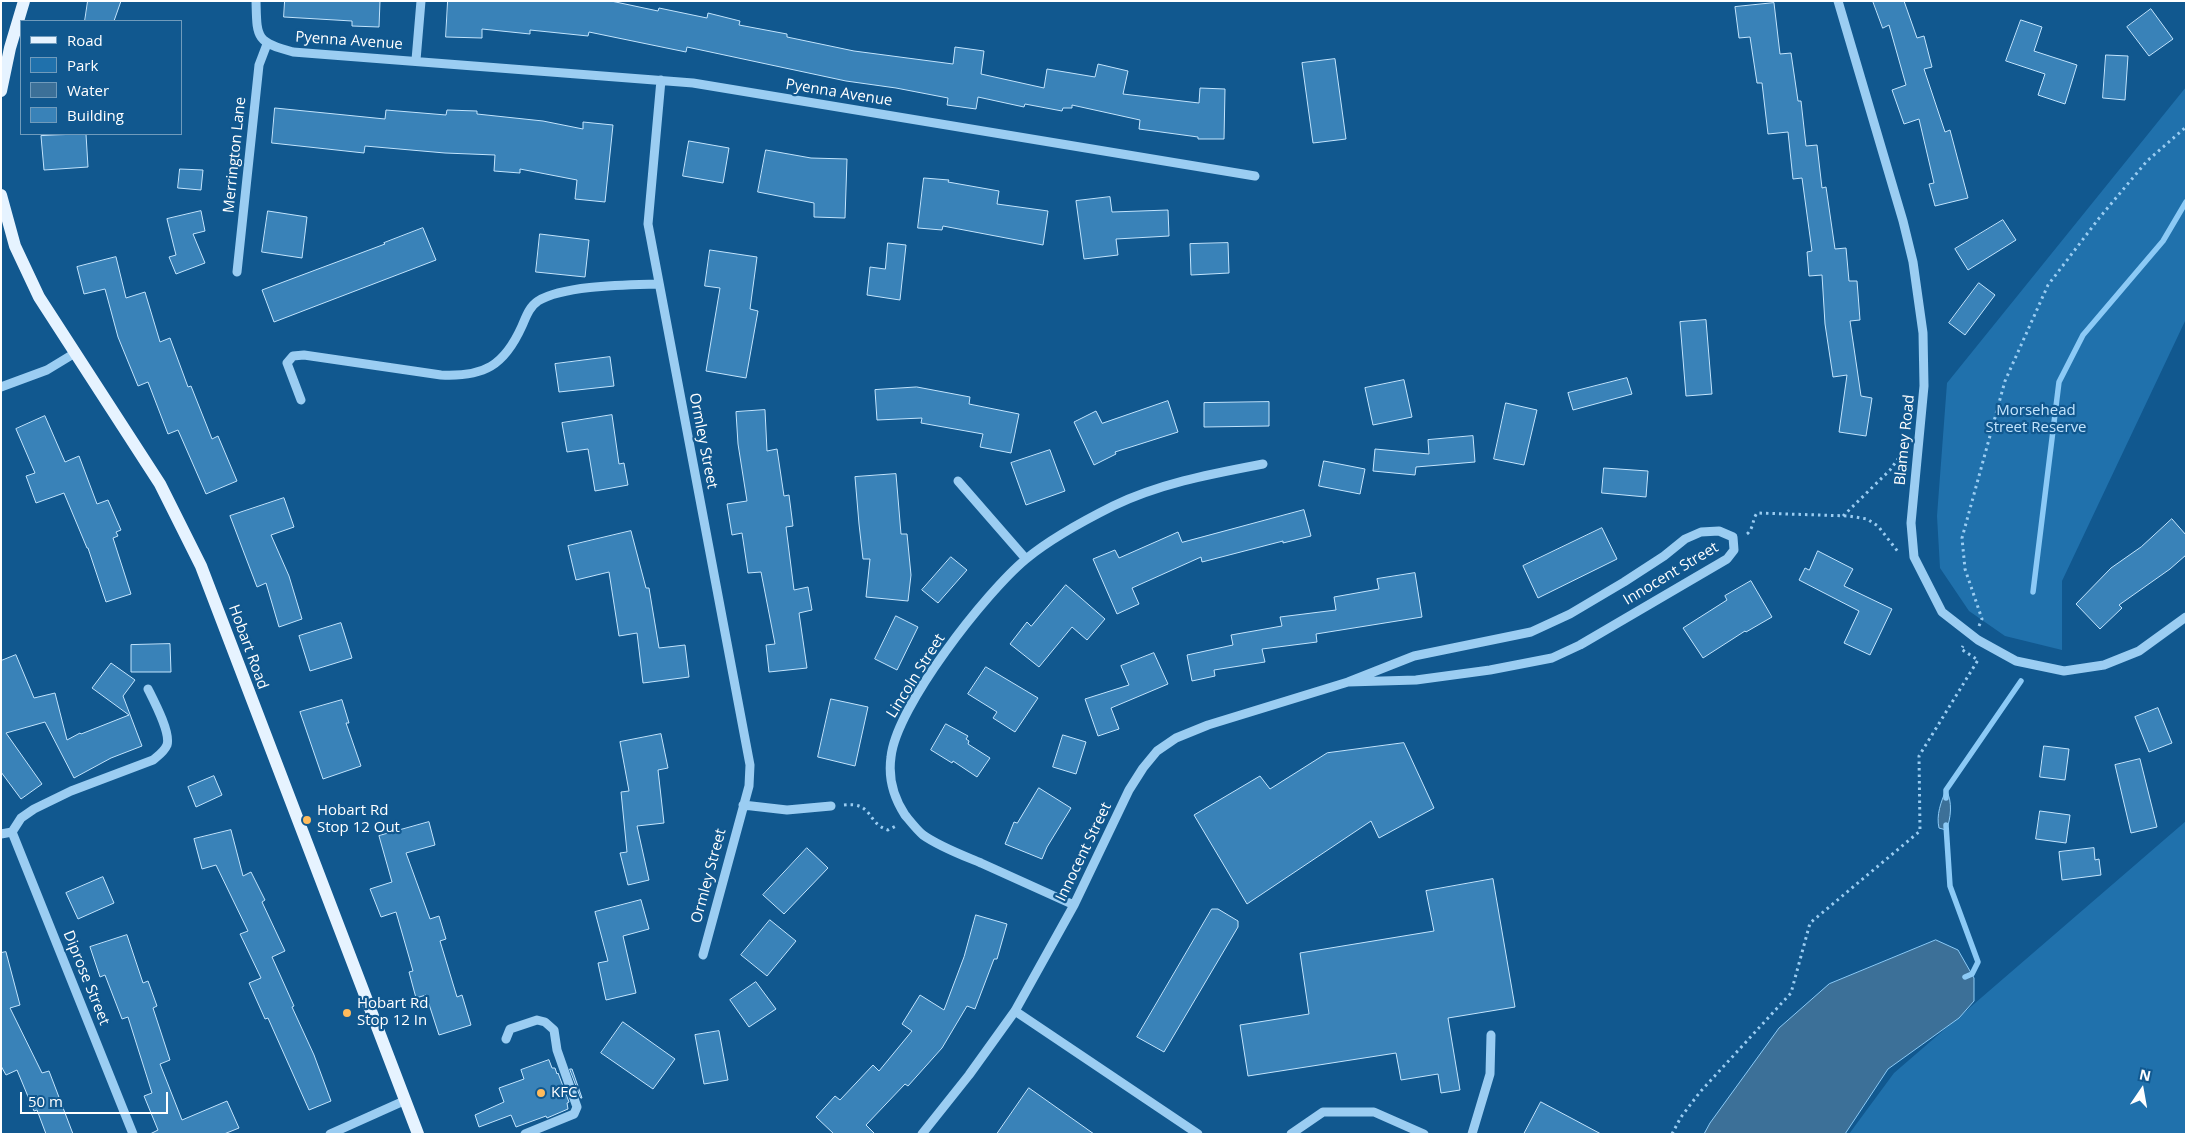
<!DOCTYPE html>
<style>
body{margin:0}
#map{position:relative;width:2187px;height:1135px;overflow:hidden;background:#11588f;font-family:"Open Sans",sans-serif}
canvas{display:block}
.frame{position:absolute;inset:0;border:2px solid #fff;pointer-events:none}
.legend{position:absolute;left:20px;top:20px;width:162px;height:115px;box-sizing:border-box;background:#11588f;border:1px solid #709bbc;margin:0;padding:6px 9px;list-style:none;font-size:15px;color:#fff}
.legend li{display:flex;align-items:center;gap:10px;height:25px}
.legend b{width:25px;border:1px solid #709bbc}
.north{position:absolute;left:2117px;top:1065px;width:50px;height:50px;-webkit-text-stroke:4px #11588f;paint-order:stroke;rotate:12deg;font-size:14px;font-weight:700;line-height:20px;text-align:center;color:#fff}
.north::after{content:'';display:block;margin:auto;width:18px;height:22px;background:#fff;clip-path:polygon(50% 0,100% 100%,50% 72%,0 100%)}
.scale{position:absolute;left:20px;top:1092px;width:148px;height:22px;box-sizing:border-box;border:2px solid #fff;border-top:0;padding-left:6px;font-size:15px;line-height:18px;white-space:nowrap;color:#fff;-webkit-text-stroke:4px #11588f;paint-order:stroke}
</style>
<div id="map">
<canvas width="2187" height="1135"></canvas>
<div class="frame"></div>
<ul class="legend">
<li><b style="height:6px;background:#e6f3ff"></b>Road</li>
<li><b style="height:14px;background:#2071ac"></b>Park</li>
<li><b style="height:14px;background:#3c7098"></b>Water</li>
<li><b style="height:14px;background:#3982b8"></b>Building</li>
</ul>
<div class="north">N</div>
<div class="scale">50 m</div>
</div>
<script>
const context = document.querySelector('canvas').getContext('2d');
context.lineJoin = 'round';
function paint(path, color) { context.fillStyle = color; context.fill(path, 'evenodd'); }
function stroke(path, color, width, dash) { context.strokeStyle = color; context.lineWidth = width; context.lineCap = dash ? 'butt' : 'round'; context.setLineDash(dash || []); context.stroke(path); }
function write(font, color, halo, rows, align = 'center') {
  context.font = font + ' "Open Sans",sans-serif'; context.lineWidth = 4.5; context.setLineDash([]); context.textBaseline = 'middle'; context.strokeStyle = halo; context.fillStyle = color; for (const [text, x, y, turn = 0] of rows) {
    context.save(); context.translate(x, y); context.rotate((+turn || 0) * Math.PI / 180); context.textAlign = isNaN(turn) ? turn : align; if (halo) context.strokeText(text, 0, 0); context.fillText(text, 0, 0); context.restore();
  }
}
paint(new Path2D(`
 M2186,87V319L2062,581V650L2005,636L1969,611L1940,568L1937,516L1947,383Z
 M2186,821V1134H1849L1894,1073Z`), '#2071ac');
const water = new Path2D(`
 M1946,790C1953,800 1951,820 1946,830L1939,828C1936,815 1941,802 1946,790Z
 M1936,940L1958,950L1974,978V1001L1959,1018L1888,1069L1845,1134H1704L1710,1123L1779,1028L1829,984Z`);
paint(water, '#3c7098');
stroke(water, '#8ccaf6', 1);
stroke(new Path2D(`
 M2033,592L2059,382L2083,335L2163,241L2186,202
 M1946,798V790L2021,681
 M1946,825L1950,886L1978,962L1972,974L1965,977`), '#8ccaf6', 5.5);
const building = new Path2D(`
 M88,1H121L114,21H85Z
 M285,1H380L379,27L352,26V21L284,17Z
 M448,1H611L658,11L659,8L707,18L708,13L740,21L739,25L787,34V37L854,51L953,64L955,47L984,51L981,74L1044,88L1047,69L1095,77L1098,64L1128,71L1123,94L1199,103L1200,88L1225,89L1224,139H1198V137L1139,129L1140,120L1072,105V108H1063L1062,111L1025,104L1024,107L978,97L976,109L947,105L948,98L896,88L846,81L687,47L686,52L589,32L588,36L530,30V34L482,29V38L446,37Z
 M1873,1H1904L1917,38L1924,36L1932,67L1924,69L1945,132L1950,130L1968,198L1935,206L1929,184L1934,183L1919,119L1904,124L1892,90L1906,85L1889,25L1883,28Z
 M1774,3L1780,54L1791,53L1798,101H1801L1806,146L1817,145L1822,188L1826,187L1835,249L1846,248L1849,281H1857L1860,320L1850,321L1861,396L1872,398L1866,436L1839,432L1847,375L1833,377L1825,324L1822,275L1809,276L1807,252L1812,251L1802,178L1793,179L1788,132L1768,134L1762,83H1757L1750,37L1739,38L1735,7Z
 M2151,9L2173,39L2149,56L2127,27Z
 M2021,20L2042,27L2034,51L2077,65L2065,104L2038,95L2045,74L2006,61Z
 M2106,55L2128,56L2125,100L2103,98Z
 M1335,59L1346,139L1313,143L1302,63Z
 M275,108L385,119L386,110L446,115L447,110L477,111V114L543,121L583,129V122L613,125L605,202L575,199L577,180L520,169V173L494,171L495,155L445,153L365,146L364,153L272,143Z
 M86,134L88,167L44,170L41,136Z
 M689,141L729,148L723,183L683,176Z
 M766,150L811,158L847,159L845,218L814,217V203L758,192Z
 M180,169L203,170L201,190L178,188Z
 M924,178L949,180L948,182L999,191L997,204L1048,211L1043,245L943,226L942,230L918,228Z
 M1110,197L1112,212L1168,210L1169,236L1116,239L1118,255L1084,259L1076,201Z
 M201,211L205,231L193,234L205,263L176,274L169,257L176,255L167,219Z
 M268,211L307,217L302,258L262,252Z
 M2003,220L2016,240L1968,270L1955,249Z
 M423,228L436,260L274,322L262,290L385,244L384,243Z
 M540,234L589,240L585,277L536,272Z
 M888,243L906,245L900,300L867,295L870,267L885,269Z
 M1228,243L1229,273L1191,275L1190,244Z
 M710,250L757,257L750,309L758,311L746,378L706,371L720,288L705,286Z
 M116,257L126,298L145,292L160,342L170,338L188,387L191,386L212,439L218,436L237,481L206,494L178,430L168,434L148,382L138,386L118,337L105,289L84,294L77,267Z
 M1979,283L1995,295L1965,335L1949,323Z
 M1706,320L1712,394L1686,396L1680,322Z
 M610,357L614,386L559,392L555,364Z
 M1627,378L1632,394L1573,410L1568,393Z
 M1404,380L1412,417L1373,425L1365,388Z
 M917,387L970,397L969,404L1019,414L1011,453L980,447L983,434L921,423L922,418L877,420L875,390Z
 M1168,401L1178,432L1115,452L1116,454L1094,465L1074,422L1096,411L1102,423Z
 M1269,402V426L1204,427V403Z
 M1506,403L1537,410L1524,465L1494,459Z
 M765,410L767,451L777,449L784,496L789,495L793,526L786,527L794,590L808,587L812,610L799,613L807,668L769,672L766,645L775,644L761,572L748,573L742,533L732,535L727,504L747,501L738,444L736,412Z
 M612,415L619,464L624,463L628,485L595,491L588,449L567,452L562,423Z
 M45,416L65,462L79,456L97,504L108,500L121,530L116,532L118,536L113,538L131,594L106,602L88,548H87L64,493L36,503L26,476L35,473L16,429Z
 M1473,436L1475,462L1416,467L1415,475L1373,471L1375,449L1429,454L1428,440Z
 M1050,450L1065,491L1026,505L1011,463Z
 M1324,461L1365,469L1360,494L1319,486Z
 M1604,468L1648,471L1646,497L1602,493Z
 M896,474L901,534H907L911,575L908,601L866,597L870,559H863L859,524L855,477Z
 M284,498L294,527L271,535L289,576L302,619L279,627L266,583L257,587L230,516Z
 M1304,510L1311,536L1283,543V541L1202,562L1201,557L1132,588L1139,604L1117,614L1093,559L1115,550L1119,558L1178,532L1182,542Z
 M2172,519L2186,535V555L2170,569L2119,605L2122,608L2100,629L2076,604L2111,568L2141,547Z
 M1602,528L1617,559L1538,598L1523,566Z
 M631,531L646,588H649L659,648L685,645L689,677L643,683L637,633L619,636L609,572L576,580L568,546Z
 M1818,551L1853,569L1844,586L1892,609L1870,655L1844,643L1859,611L1799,580L1805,568L1809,570Z
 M951,557L967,570L938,603L922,590Z
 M1415,573L1422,617L1316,634L1317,642L1262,649L1265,662L1214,670L1215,676L1192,681L1187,655L1233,645L1231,635L1282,626L1280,617L1336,610L1334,597L1379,589L1377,579Z
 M1751,581L1772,617L1746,632L1745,631L1703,658L1683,628L1727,600L1725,596Z
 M1066,585L1105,619L1087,640L1072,627L1039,667L1010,644L1027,622L1031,626Z
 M896,616L918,627L897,670L875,659Z
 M341,623L352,658L310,671L299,636Z
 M170,644L171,672H131V645Z
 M1154,653L1168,684L1111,708L1119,729L1098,736L1085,699L1129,685L1121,666Z
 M16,655L34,698L55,693L67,740L80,733L81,734L129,715L92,688L111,663L135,680L123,696L142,746L111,758L74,778L45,722L6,733L42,784L21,799L1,772V661Z
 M986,667L1038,698L1015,732L993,718L997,712L968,694Z
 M831,699L868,707L855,766L818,757Z
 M342,700L349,723H346L361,766L323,779L300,712Z
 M2158,708L2172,743L2149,752L2135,717Z
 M946,724L968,736L966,739L969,741L968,744L990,758L977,777L953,761L952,763L931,750Z
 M661,734L668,768L658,770L664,823L637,826L649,880L628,885L620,853L627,852L621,792L629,791L620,742Z
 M1063,735L1086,742L1076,774L1053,767Z
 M1404,743L1434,808L1379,838L1371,821L1247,904L1194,815L1260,776L1270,789L1327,753Z
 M2044,746L2069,749L2065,780L2040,777Z
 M2140,759L2157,827L2131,833L2115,765Z
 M214,776L222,795L196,807L188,787Z
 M1039,788L1071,808L1047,847L1042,859L1005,844L1014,822L1017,823Z
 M2040,811L2070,815L2066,843L2036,839Z
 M429,822L435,845L406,853L430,919L439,916L446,939L440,941L457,997L462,995L471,1025L439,1035L426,995L416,998L409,972L413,971L396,912L381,917L370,889L392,882L379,836Z
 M231,830L243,876L251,872L265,900L262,902L285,951L272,957L294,1006L292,1007L314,1055L331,1101L309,1110L268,1018L265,1019L249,983L261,978L240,934L248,931L216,865L202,869L194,839Z
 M807,848L828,868L784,914L763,895Z
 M2094,848L2095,860L2099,859L2101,875L2062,880L2059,852Z
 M103,877L114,903L78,919L66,893Z
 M1493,879L1515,1007L1448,1018L1460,1090L1441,1093L1438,1074L1401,1080L1396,1053L1248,1076L1240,1025L1309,1014L1300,953L1434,931L1426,891Z
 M641,900L649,929L623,936L636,993L606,1000L598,963L608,961L595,912Z
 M1212,909H1218L1238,921V927L1164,1052L1137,1037Z
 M976,915L1007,924L997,959H994L975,1009L967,1006L942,1048L908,1086L905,1084L866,1125L875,1134H834L816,1117L835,1096L840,1100L873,1065L879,1071L912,1031L902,1024L920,995L944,1010L964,957Z
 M770,920L796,941L767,976L741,955Z
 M127,935L143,983L148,981L157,1006L153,1008L170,1060L160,1064L182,1120L227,1101L239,1128L224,1134H150L158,1130L144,1096L152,1093L128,1017L122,1019L105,975L100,977L90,947Z
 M6,952L20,1005L10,1008L42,1073L49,1071L73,1134H46L37,1110L34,1111L17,1070L6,1075L1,1066V953Z
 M756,982L776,1009L749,1027L730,1000Z
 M623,1022L675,1059L653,1089L601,1053Z
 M719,1031L728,1080L704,1084L695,1035Z
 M549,1060L552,1068H555L557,1074L558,1073L569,1102L567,1103L568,1109L547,1118L546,1116L516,1127L511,1115L479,1127L475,1115L504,1102L499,1088L524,1079L521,1070Z
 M570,1069H572L582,1098H581Z
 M1029,1088L1094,1134H997Z
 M1541,1102L1601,1134H1524Z`);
paint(building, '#3982b8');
stroke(building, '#c2e4fd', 1);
stroke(new Path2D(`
 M1843,516L1890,470L1900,456H1905
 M1747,534C1754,528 1752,520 1757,513L1849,516L1867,519L1878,526L1899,553
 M1979,626L1982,619L1965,569L1962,538L2005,381L2048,285L2100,217L2147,161L2186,127
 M844,805C874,802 866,823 888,830L898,825
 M1672,1134L1681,1117L1700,1092L1791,993L1810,923L1920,831L1919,756L1978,660L1961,649L1963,646`), '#9bcdf2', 3, [2.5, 4]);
stroke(new Path2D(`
 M256,1C257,37 255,42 293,52L693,83L1255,176
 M1838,1L1903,221L1913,262L1923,333L1924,386L1911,523L1914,557L1942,612L1978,640L2016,661L2064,671L2104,665L2139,651L2186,617
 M416,60L421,1
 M661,80L648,224L750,765L749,786L703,955
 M237,272L259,65L267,44
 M1,387L47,370L75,353
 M301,400L287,363L293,356L304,355L441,375C484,377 504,366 522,326C526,317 529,307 538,301C564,285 628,285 659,284
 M958,481L1026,559
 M743,805L787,810L831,806
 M12,832L133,1134
 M1,834L12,832L21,818L34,809L71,791L153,760C159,755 164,752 167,745C171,733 154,701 148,689
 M1074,905C1043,891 1012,877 981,863C962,855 940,847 923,835C917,830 910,821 905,815C894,798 888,778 891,757C896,707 986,592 1026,559C1049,540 1087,519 1113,506C1161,483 1211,474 1263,464
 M1015,1011L1198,1134
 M506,1039L510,1029L537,1020L545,1022L554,1030L557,1050L577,1107L574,1114L525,1134
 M330,1134L406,1100
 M922,1134L969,1075L1015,1011L1074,905L1129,790L1143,768L1157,751L1176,738L1208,725L1348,682L1414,656L1531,632L1570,614L1624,582L1664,556L1685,539L1701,532L1719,531L1733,537L1734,550L1727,559L1580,645L1552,658L1490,670L1416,680L1348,682
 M1291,1134L1323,1112H1374L1424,1134
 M1472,1134L1490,1074L1491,1035`), '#9bcdf2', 9);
stroke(new Path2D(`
 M1,91L10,48L24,1
 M1,195L15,246L39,297L160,484L201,566L418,1134`), '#e6f3ff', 12);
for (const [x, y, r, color] of [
 [307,820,5,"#ffbb5c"],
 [347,1013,5,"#ffbb5c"],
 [541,1093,5,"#ffbb5c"]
]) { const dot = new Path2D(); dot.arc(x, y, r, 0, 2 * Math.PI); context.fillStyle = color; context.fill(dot); stroke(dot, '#11588f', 2); }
write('15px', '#fff', '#11588f', [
 ["Pyenna Avenue",349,41,4],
 ["Pyenna Avenue",839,93,9],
 ["Merrington Lane",235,155,-84],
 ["Blamey Road",1905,440,-84],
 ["Ormley Street",703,441,79],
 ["Innocent Street",1671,574,-31],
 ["Hobart Road",248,647,70],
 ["Lincoln Street",916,676,-58],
 ["Innocent Street",1084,852,-64],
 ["Ormley Street",709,876,-75],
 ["Diprose Street",86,978,68]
]);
write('15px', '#c2e4fd', '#11588f', [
 ["Morsehead",2036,411],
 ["Street Reserve",2036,428]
]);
write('15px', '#fff', '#11588f', [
 ["Hobart Rd",317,811],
 ["Stop 12 Out",317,828],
 ["Hobart Rd",357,1004],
 ["Stop 12 In",357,1021],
 ["KFC",551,1093]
], 'left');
</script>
